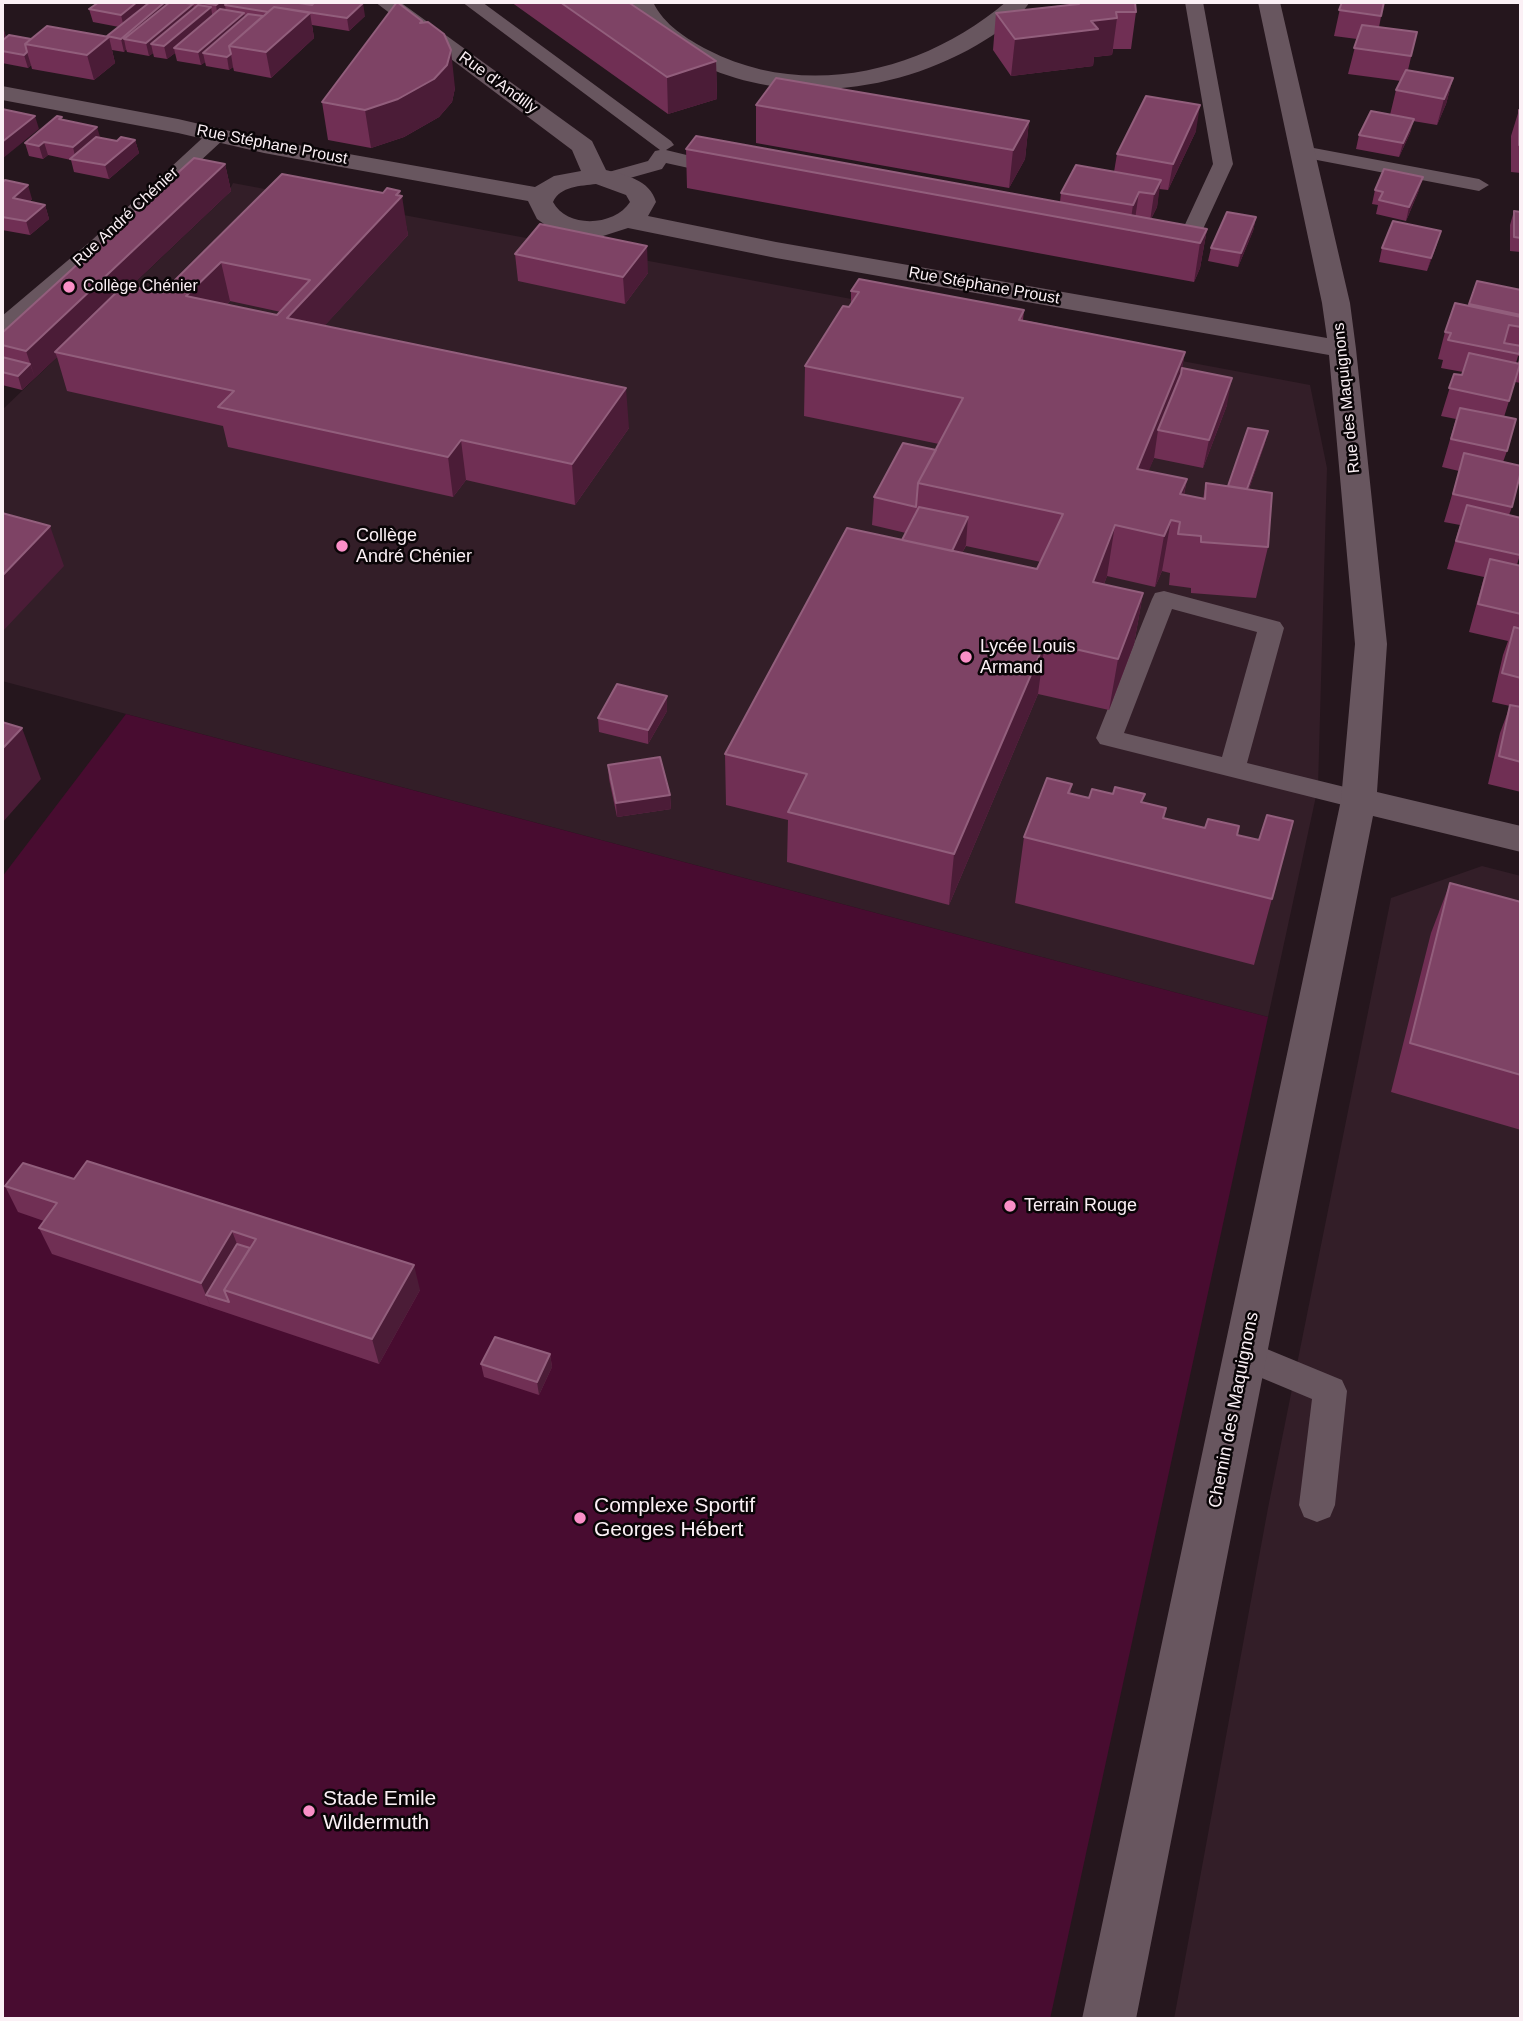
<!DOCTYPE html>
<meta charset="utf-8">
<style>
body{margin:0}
#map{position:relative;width:1523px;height:2021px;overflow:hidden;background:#25161d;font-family:Helvetica,sans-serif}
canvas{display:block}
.frame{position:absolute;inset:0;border:4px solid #fbf0f5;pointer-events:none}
</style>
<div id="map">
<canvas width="1523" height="2021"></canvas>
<div class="frame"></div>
</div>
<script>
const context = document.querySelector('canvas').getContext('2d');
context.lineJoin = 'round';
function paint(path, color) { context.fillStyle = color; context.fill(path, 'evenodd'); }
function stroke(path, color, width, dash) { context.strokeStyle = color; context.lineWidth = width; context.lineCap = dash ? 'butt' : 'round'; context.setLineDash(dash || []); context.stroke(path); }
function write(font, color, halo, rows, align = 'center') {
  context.font = font + ' Helvetica,sans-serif'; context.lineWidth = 5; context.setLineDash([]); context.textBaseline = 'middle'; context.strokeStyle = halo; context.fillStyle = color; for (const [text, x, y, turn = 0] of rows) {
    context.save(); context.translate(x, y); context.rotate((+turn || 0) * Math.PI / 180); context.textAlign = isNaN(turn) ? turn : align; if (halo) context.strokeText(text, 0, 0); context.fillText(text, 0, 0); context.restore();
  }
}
paint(new Path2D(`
 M233,183L1310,385L1327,468L1318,787L1268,1017L2,681V410L227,195Z
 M1482,866L1521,876V2019H1174L1268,1508L1391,898Z`), '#331e28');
paint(new Path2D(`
 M126,714L1268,1017L1050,2019H2V877Z`), '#480c30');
paint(new Path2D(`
 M462,2H482L671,141L674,145L666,150L732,166L735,170L725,176L666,163L662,169L612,183L605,181L602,177L605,173L648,161L655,151L660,150Z
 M1185,2H1203L1233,164L1192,253L1189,257L1182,259L1163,255L1160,251L1163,247L1175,246L1213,164Z
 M217,129L226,135L224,139L106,248L10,332L2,333V316L92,240L210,131Z
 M1303,146L1479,179L1489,185L1479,191L1296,156L1293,152L1296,148Z
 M1164,591L1280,622L1284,628L1247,763L1369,793L1373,800L1369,807L1359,809L1100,744L1096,738L1152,599L1155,593ZM1172,609L1257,632L1222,757L1124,733Z
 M1245,1340L1342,1380L1347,1391L1335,1505L1330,1517L1317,1522L1304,1517L1299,1505L1312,1399L1233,1366L1228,1355L1233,1344Z`), '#68565f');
paint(new Path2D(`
 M375,2H400L592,141L606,170C626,175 650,180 656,202L648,216L776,242L1327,338L1322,303L1258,2H1280L1350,303L1356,349L1387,644L1377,792L1521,826V852L1373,816L1136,2019H1082L1341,800L1355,644L1329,355L776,258L628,228L603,236L580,237L551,229L537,219L528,201L264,153L178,133L2,100V86L178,119L264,139L535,187L554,176L581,171L572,150ZM596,184L626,195L630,202C615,226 567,229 553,202C560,186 581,186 596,184Z
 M631,2H653C664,25 687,39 708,50C807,101 925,71 1006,2H1030C1018,20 995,34 977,45C891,95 780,106 691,60C666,46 643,29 631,2Z
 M2,318L13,320L17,326L13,332L2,334Z`), '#68565f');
paint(new Path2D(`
 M99,2H168V3L169,2H226V3L365,16L349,31L312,25L314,38L271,78L234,71L233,67L229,70L206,66L205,62L201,65L177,61L175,53L167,59L154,57L153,53L149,56L127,52L126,49L124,52L112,50L115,63L94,80L32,69L31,65L28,68L2,63V25L6,37L31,39L107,37L119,27L93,22L89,9Z
 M511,2H628L716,61L717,99L668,114Z
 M1071,2H1135L1136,12L1131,49H1113L1112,55L1094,57L1093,66L1011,76L993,50L996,13L1072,4Z
 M1328,2H1384L1379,27L1417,32L1408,70L1453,78L1446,104L1437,125L1413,121L1410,133L1399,157L1356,149L1359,135L1390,115L1396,90L1401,81L1348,74L1357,39L1334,36L1341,4Z
 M422,21L455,88L452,102L439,117L404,137L371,148L328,140L322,102Z
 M756,105L1029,121L1025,159L1009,188L756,143Z
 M1519,110H1521V173L1511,172V136Z
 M63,120L100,138L117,141L135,140L139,153L109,179L74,172L71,160L48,155L43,159L29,156L25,143Z
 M1196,131L1168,190L1159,189L1157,207L1151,219L1207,229L1200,268L1194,282L687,188L686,149L1060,202L1061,193L1114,172L1117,154Z
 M225,164L231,191L131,286L162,293L282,174L400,196L408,235L324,326L629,428L575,505L466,480L453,497L228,447L223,426L67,391L57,357L22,390L2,385V333ZM230,301L281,312L277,315L226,305Z
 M2,183L32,199L29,202L45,205L49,219L30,235L2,230Z
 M1375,190H1419L1406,221L1376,214L1378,205L1372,204Z
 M1514,211L1521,212V252L1510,251V225Z
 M1256,217L1253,231L1238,267L1208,261L1211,248Z
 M1437,244L1427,271L1379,262L1382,248Z
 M515,254L648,273L625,304L518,281Z
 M1521,290V356H1518L1516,363H1518L1520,358H1521V383L1515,382L1504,417L1507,451L1503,462L1512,507L1509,515L1521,551L1517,565L1521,566V792L1488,784L1500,733L1510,706L1492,702L1503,655L1508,641L1469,632L1484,577L1447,569L1460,525L1444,522L1459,471L1442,467L1456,419L1441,416L1454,374L1462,375L1463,372L1441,368L1443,360L1438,359L1445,332L1469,304Z
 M851,291L1024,310L1023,320L1185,352L1182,368L1227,405L1203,468L1154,458L1148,471L1187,479L1184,495L1203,499L1206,483L1228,486L1268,431L1264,446L1249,489L1268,547L1256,598L1191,593V588L1169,585L1170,573L1162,571L1155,587L1107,576L1104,584L1143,593L1134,644L1109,710L1038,694L949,905L787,862L788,820L726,805L725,754L902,540L906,533L872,525L874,497L936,450L939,444L804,416L805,366L851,305ZM966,546L1041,562L1037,569L962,553Z
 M667,711L648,744L599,732L598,718Z
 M608,765L670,795L671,809L617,817L609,779Z
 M1072,784L1070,794L1089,798L1143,803L1164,818L1259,840L1293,821L1254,965L1015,903L1024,837Z
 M1450,883L1521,902V1130L1391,1092L1431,933Z
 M23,1163L420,1290L379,1364L52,1254L39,1228L44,1221L18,1212L5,1186Z
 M550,1354L552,1367L539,1395L484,1377L481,1364Z`), '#702f54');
paint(new Path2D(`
 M137,2H156L124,28L121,15Z
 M165,2H168L170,13L124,39L126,49L124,52L121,39Z
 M220,2H226L227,5H225L226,12L218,18L216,5Z
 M363,3L365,16L349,31L347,18Z
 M193,4L196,17L151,44L153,53L149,56L146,43Z
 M211,7L213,20L174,48L175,53L167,59L164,46Z
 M244,13L247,26L203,53L205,62L201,65L198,52Z
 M310,13L314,38L271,78L266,52Z
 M1117,18L1112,55L1094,57L1093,66L1011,76L1015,39L1091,21Z
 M3,25L6,38L2,42V26Z
 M109,37L115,63L94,80L87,55Z
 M451,50L455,88L452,102L439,117L404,137L371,148L365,110Z
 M27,52L31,65L28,68L24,55Z
 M231,54L233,67L229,70L227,57Z
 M716,61L717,99L668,114L667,77Z
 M1453,78L1446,104L1437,125L1444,99Z
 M1200,105L1196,131L1168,190L1173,164Z
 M35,116L39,129L2,159V142Z
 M1414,119L1410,133L1399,157L1403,143Z
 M1029,121L1025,159L1009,188L1013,150Z
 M97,127L101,140L76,161L73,147Z
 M135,140L139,153L109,179L105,165Z
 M44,142L48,155L43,159L39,146Z
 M225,164L231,191L61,353L55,352L57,357L35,378L26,351Z
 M1423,177L1419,190L1406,221L1409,207Z
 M1161,180L1157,207L1150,221L1154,194Z
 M28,185L32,199L17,212L13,198Z
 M400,191L401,197L402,196L408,235L295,358L287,318Z
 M1139,192L1135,219L1129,232L1133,205Z
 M45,205L49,219L30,235L26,221Z
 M1256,217L1253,231L1238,267L1241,253Z
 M1207,229L1200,268L1194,282L1200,243Z
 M1441,231L1437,244L1427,271L1431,258Z
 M647,246L648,273L625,304L623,277Z
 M221,262L230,301L195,336L186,296Z
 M1185,352L1176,402L1158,430L1154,458L1129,520L1137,469Z
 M30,364L35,378L22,390L18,376Z
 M1232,378L1227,405L1203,468L1209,440Z
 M626,388L629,428L575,505L572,464Z
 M1268,431L1264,446L1237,523L1240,509Z
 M461,440L466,480L453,497L448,457Z
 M1187,479L1178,522L1180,494Z
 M968,517L966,545L940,600L942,572Z
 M1171,520L1162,571L1155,587L1164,536Z
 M1115,525L1107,576L1085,633L1093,582Z
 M50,526L64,566L2,632V576Z
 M1143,593L1134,644L1109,710L1118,659Z
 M1045,642L1038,694L949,905L954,854Z
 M667,696V711L648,744V730Z
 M22,728L41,779L2,823V749Z
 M670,795L671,809L617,817L616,803Z
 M232,1231L242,1257L206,1295L211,1308L201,1283Z
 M414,1265L420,1290L379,1364L372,1339Z
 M550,1354L552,1367L539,1395L537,1382Z`), '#4b1c37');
const building = new Path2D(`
 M99,2H137L121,15L89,9Z
 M150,2H165L121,39L107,36Z
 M170,2H178L193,4L146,43L124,39Z
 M196,2H220L216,5Z
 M228,2H292L312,5L315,2H354L363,3L347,18L274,7L268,12L225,5Z
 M397,2L422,21L420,23L428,22L444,34L451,50L447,65L434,79L398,99L365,110L322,102Z
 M560,2H628L716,61L667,77Z
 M1079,2H1135L1136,12H1116L1117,18L1091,21L1098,29L1015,39L996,13L1079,4Z
 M1342,2H1384L1381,16L1339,10Z
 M198,5L211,7L164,46L151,44Z
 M274,7L310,13L266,52L229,46Z
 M220,9L244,13L198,52L174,48Z
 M248,14L263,16L229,46L231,54L227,57L203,53Z
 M1362,25L1417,32L1411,56L1354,48Z
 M47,26L109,37L87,55L25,44Z
 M9,35L31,39L25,44L27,52L24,55L2,51V41Z
 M1406,70L1453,78L1444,99L1396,90Z
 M776,78L1029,121L1013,150L756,105Z
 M1146,96L1200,105L1173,164L1117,154Z
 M2,109L35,116L2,142Z
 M1519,110H1521V146L1519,145Z
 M1371,111L1414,119L1403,143L1359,135Z
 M57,116L62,117L59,119L97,127L73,147L44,142L39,146L25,143Z
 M696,136L1207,229L1200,243L686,149Z
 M96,137L117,141L121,137L135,140L105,165L70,159Z
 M194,158L225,164L26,351L2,345V333Z
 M1076,165L1161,180L1154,194L1139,192L1133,205L1061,193Z
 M1384,169L1423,177L1409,207L1379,200L1383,192L1375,190Z
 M282,174L383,193L387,188L400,191L396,195L402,196L287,318L626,388L572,464L461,440L448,457L218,407L234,391L55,352L124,285L162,293ZM221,262L310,280L277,315L186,296Z
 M5,180L28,185L13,198L45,205L26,221L2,217V183Z
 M1514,211L1521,212V238L1514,237Z
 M1227,212L1256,217L1241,253L1211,248Z
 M1393,221L1441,231L1431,258L1382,248Z
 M540,224L647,246L623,277L515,254Z
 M859,279L1024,310L1019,320L1185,352L1137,469L1187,479L1180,494L1205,499L1206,483L1272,493L1268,547L1201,542V536L1178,534L1180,522L1171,520L1164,536L1115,525L1093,582L1143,593L1118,659L1045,642L954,854L788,812L807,774L725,754L847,528L1037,569L1063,514L918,483L963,398L805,366L843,306L849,307L859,292L851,291Z
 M1477,281L1521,290V315L1469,304Z
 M1455,303L1521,317V327L1509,325L1504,343L1521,346L1519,354L1448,340L1451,333L1445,332Z
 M1469,353L1520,364L1509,401L1449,388L1454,374L1462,375Z
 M2,357L30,364L18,376L2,372Z
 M1520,358H1521V368H1519Z
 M1182,368L1232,378L1209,440L1158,430L1181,374Z
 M1460,408L1516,419L1507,451L1451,439Z
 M1248,428L1268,431L1247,489L1228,486Z
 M903,443L936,450L918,483L916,507L874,497Z
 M1464,453L1521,466V471L1512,507L1453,494Z
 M1467,505L1521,518V551L1520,555L1456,541Z
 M919,507L968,517L952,551L902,540Z
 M2,513L50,526L2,576Z
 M1490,559L1521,566V614L1478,604Z
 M1514,627L1521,629V678L1502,673Z
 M617,684L667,696L648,730L598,718Z
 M1510,705L1521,707V762L1499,756Z
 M2,722L22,728L2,749Z
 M660,757L670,795L616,803L608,765Z
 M1047,778L1072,784L1068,793L1089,798L1092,789L1113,794L1115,787L1145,794L1141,802L1166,808L1163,818L1205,828L1208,819L1239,826L1237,835L1259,840L1267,815L1293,821L1272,899L1024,837Z
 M1450,883L1521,902V1075L1410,1043Z
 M87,1161L414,1265L372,1339L224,1290L256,1239L232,1231L201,1283L39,1228L57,1203L5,1186L23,1163L74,1179Z
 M237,1244L250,1248L224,1290L229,1302L206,1295Z
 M495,1337L550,1354L537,1382L481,1364Z`);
paint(building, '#7e4365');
stroke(building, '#925e7c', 2);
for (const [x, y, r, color] of [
 [69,287,7,"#fa8fc7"],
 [342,546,7,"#fa8fc7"],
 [966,657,7,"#fa8fc7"],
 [1010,1206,7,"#fa8fc7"],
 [580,1518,7,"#fa8fc7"],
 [309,1811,7,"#fa8fc7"]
]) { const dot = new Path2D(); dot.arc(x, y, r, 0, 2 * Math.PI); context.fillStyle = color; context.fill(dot); stroke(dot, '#0a0507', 2.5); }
write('16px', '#fbf0f5', '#0a0507', [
 ["Rue d'Andilly",498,83,36],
 ["Rue Stéphane Proust",272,145,11],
 ["Rue André Chénier",126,217,-43],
 ["Rue Stéphane Proust",984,286,10],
 ["Rue des Maquignons",1347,398,-96]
]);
write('16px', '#fbf0f5', '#0a0507', [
 ["Collège Chénier",83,287]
], 'left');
write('18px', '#fbf0f5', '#0a0507', [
 ["Collège",356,536],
 ["André Chénier",356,557],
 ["Lycée Louis",980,647],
 ["Armand",980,668],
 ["Terrain Rouge",1024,1206]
], 'left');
write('18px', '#fbf0f5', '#0a0507', [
 ["Chemin des Maquignons",1234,1410,-79]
]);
write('21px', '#fbf0f5', '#0a0507', [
 ["Complexe Sportif",594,1506],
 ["Georges Hébert",594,1530],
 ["Stade Emile",323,1799],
 ["Wildermuth",323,1823]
], 'left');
</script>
